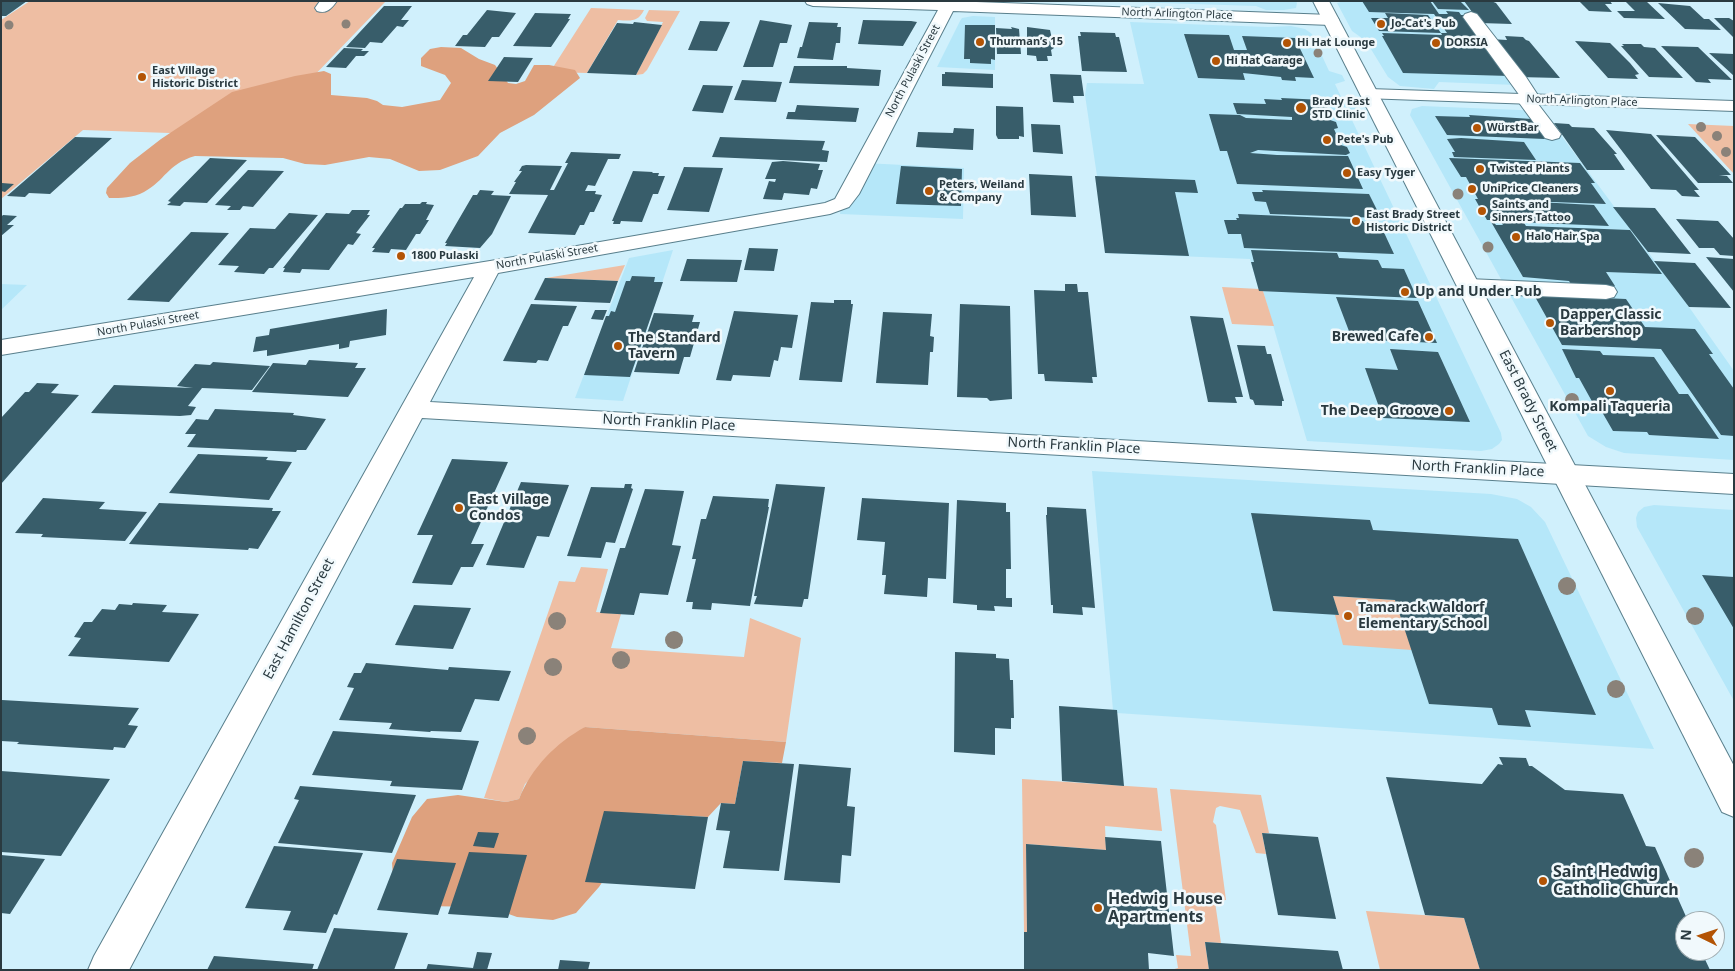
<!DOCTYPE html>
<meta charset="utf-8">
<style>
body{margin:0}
#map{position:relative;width:1735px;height:971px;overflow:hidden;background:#d0f0fc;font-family:"Noto Sans",sans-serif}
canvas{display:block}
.frame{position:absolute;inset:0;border:2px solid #2a3a40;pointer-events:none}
.north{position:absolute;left:1675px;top:911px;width:50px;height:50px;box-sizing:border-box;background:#f1f9fc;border:1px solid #a1adb1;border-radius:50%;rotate:274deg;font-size:14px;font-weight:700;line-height:20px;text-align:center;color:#2a3a40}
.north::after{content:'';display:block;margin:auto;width:18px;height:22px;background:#b35405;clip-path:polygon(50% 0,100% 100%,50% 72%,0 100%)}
</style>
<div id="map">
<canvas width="1735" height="971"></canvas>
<div class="frame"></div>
<div class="north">N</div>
</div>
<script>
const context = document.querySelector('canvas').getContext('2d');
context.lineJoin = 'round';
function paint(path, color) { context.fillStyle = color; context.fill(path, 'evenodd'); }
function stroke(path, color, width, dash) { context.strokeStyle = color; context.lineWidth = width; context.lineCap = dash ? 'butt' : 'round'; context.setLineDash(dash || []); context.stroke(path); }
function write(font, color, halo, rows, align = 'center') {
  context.font = font + ' "Noto Sans",sans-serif'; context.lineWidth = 5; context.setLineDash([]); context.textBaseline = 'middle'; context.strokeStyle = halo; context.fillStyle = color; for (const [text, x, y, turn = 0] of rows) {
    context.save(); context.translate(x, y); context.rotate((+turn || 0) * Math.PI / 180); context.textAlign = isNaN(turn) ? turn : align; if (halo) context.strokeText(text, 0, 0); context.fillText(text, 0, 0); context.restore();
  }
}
paint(new Path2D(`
 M1098,1H1296L1297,3L1296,8L1284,10H1266L1256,6Z
 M1343,1H1464L1516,85L1439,82L1434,89L1400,86L1388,77L1366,41L1352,31L1337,3Z
 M973,16L995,17V70L937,67L960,21L962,18Z
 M1130,22L1268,27L1291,26L1305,29L1312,34L1329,71L1342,75L1345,81L1335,84L1343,101L1357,105L1360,112L1350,116L1501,433L1502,440L1499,444L1492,449L1481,451L1307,441L1263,291H1259L1250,259L1105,253L1097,176L1085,95L1087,83L1144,84Z
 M1422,106L1543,111L1689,307L1734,371V460L1624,453L1606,447L1588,436L1410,115L1412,109Z
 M864,163L964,168L963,219L840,214L842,203Z
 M673,250L623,401L575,398L629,258Z
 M1,284L27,285L1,310Z
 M1092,471L1491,494L1517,499L1531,507L1545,522L1654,749L1117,713V710H1113Z
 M1654,505L1734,510V701L1637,527L1636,518L1638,512L1644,507Z`), '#b5e7f9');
paint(new Path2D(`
 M30,1H386L256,136L83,130L1,199V20Z
 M591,8L644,10C638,22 631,21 618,20L587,73L550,72Z
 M649,10L680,11L647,70L643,74L636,75L663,22L647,21L645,18Z
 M1688,124L1734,126V174Z
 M625,265L618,281L546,278Z
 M1222,287L1259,289L1263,291L1274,326L1232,324Z
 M581,567L608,569L596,612L621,614L611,648L744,657L750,618L801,638L786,742L585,727L525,784L519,799L506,802L484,798L559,581L575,582Z
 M1333,596L1395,600L1412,650L1343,645L1335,615H1338Z
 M1022,779L1157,788L1162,831L1105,826L1106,850L1026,844L1027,932H1024Z
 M1170,789L1261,795L1269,833H1262L1266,854L1256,853L1240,810L1220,806L1216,808L1213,822L1216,825L1226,900L1215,902L1221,943L1205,942L1209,970H1171L1178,968L1176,955L1191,956Z
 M1366,911L1464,918L1480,970H1380Z`), '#eebea3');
paint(new Path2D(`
 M441,47L461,48L479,59L495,65L508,83L516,84L525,81L534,65H549L575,70L580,78L534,115L500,133L478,156L440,170L419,171L390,159L369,157L325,165L305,164L283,158L195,156C167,164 165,181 144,192C133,198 121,198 109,198L106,193L107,188L130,163L161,139L232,92L295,76L324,71L331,74V95L367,98L377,101L383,105L402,107L440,100L451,83L445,75L421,66V58L430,49Z
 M585,727L786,742L782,763L743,761L735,804L721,803L708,817L656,814L627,845L599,887L576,913L553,920L517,917L489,907L420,906L394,891L392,863L412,817L427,799L458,795L506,802L519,799C532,767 556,743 585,727Z`), '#dea17e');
paint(new Path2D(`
 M1,1H27L6,16H1Z
 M1362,1H1430L1439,14H1448L1446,11L1459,12L1461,15H1465L1510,76L1403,73L1382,36H1384L1382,33L1442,35L1441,33H1447L1434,14L1369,12Z
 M1432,1H1460L1469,10L1438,9Z
 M1464,1H1491L1496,3L1512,24L1480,23Z
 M1579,1H1610L1612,4H1605L1612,12L1589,11Z
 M1625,1H1646L1665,19L1624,18L1617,11H1635Z
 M1658,3L1690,6L1704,19H1709L1721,30L1685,29Z
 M384,6H412L401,20H409L403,27L397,26L382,43L370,42L365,48L346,47Z
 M487,10L516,13L499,37H492L485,47L455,46L463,35H467Z
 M535,13L571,14L568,19H570L551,47L513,46Z
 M1385,13L1428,15L1441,33L1379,31L1371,18H1388Z
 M1714,18H1729L1734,21V38Z
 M760,20L792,25L787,43H780L773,67H743Z
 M863,20L911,21L917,22L903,46L858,44Z
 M700,21L730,22L717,51L688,50Z
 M634,22L662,25L636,75L587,73L617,23L633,24Z
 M809,22L838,23L837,27H841L840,43H836L833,60L797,58L800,47H802Z
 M965,25H995V60L991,59V64L970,63V59H964Z
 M1011,27L1019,29L1021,54H997L996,28L1012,29Z
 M1027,27L1050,30L1054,48L1051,50L1052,56H1047L1048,61H1037L1036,56L1027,55Z
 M1080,32L1115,33L1116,37H1119L1127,72L1082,71L1078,36H1081Z
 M1184,34L1229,35L1234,50H1247L1242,36L1295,38L1314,78L1295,77L1296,81L1282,80L1281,77L1243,73L1245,80L1198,78Z
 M1505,36L1523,37L1526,40L1529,41L1560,78L1518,77L1490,39L1507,40Z
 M1575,41L1610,43L1630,63L1639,74L1635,75L1638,79L1608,78Z
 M1622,44H1641L1644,47L1655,48L1683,78L1649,77L1621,46H1624Z
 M1661,46L1698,47L1732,80L1708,79L1711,83L1696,82Z
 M344,48L363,49L361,51H369L364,56H356L346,68L326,67Z
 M1709,53L1734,54V76Z
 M504,57L533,58L518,82L488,81Z
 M794,66H847V68L881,70L879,86L789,83Z
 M945,72L993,74V88L942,86V74H945Z
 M1050,74L1081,75L1084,96H1073L1074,103L1053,102Z
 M742,80L782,82L776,102L734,100Z
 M703,85L733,86L723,113L692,111Z
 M1281,98L1324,100L1332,118H1329L1330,120L1336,122L1338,128L1334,129L1341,145L1347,147L1350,153L1346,155L1258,150L1250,153L1277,155L1348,156L1363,189L1237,184L1227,151H1220L1209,114L1240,115L1246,118L1292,120V117L1237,114L1233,103L1266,104L1264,99L1282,100Z
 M797,105L859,108L856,122L786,119L788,112H795Z
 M996,106L1023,107L1024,137L1019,136V139H998L996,135Z
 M1469,115L1532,119L1545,139L1447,135L1435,116L1470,117Z
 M1554,123L1569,124L1572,127L1594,128L1617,154H1614L1625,170H1587Z
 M1031,124L1060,125L1063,154L1033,152Z
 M954,128L974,129L973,150L916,147L918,132L953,133Z
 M1606,130L1651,134L1699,190H1694L1700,197L1682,196L1676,190L1651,189Z
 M1656,135L1695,137L1731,175H1719L1727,176L1733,183H1698Z
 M75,137L112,138L50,194L29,193L25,197L7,196Z
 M720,137L825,141L822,150L829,151L827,162L712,157Z
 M1461,138L1524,142L1536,160L1454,157L1452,152H1455L1447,139Z
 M571,152L621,154L619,159H608L595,186L588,185L585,191H596L595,194L602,195L594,212H590L584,225H580L575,235L528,233L548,195L509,194L516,182H514L522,171H519L522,166L526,165L562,166L550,190H554L568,163H565Z
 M210,158L247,160L207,203L184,202L180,206L167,205L171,202L168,201Z
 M1449,158L1580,163L1595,183H1591L1606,204L1500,200L1594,205L1609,226L1493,221L1496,225H1503L1501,222L1524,223L1526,226L1630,230L1662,274L1606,272L1615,286L1571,284L1569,281L1523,277L1490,220H1487L1475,199H1478L1466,177H1461Z
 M783,161L820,164L818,170H823L817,189L811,188L809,195L784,193L782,200L763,199L769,181L775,182L776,179H765L772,162Z
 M901,166L962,169L961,206L896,204Z
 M684,167L723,168L709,212L667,210Z
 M248,170L284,171L253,207L243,206L240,210H227L231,206L215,205Z
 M633,171L653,172L652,173H659L658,176H665L658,194H653L642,222L621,221L620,224H613L614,221H612Z
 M1029,174L1072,176L1076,217L1031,215Z
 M1095,176L1195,180L1198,193L1175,192L1189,256L1105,253Z
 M1,184L2,183L14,184L5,192L1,191Z
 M480,190L494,191L491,195L511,196L492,234L480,248L445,246L447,243H445L473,195H477Z
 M1262,190L1369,194L1381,218L1270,214L1266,202L1255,201L1252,192H1263Z
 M422,202H427L426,204L434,205L426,220H429L420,234H416L406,250L391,249L389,253L372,252L375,248H372L400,208H402L405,204H420Z
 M1613,207L1655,208L1691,254L1648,252Z
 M352,210H370L367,215H370L356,233L361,234L353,245L348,244L329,270L302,269L300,273L283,272L285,268H283L326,213L349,214Z
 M289,213L318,215L273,268H269L264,274L234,272L239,266L218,265L250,228L275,229Z
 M1238,214L1353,219L1354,221H1363L1364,223L1380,224L1394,254L1244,248L1241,234H1228L1224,220H1237L1236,218H1239Z
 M3,215L17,216L7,225H14L1,236V217Z
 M1676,219L1718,221L1734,239V256L1720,255L1714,248H1699Z
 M191,232L229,233L169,302L127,300Z
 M749,248L778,249L774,271L744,270Z
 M1251,250L1337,253L1339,258L1378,260L1382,268L1404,269L1417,298L1259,291L1251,262H1254Z
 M1706,257L1734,259V292Z
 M687,259L742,260L737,282L680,281Z
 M1654,261L1695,263L1731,308L1689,307Z
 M632,276L655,277L654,282H663L630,377L584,375L606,316H609L611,311L615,312L626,281H630Z
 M545,278H546L618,281L610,303L534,300Z
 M1065,284H1077L1078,292H1088L1097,377H1092L1093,383L1045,381L1044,374H1038L1034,290L1065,291Z
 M1534,295L1626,299L1645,327L1695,329L1713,354H1709L1734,389V436L1721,435L1661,349L1562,345Z
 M1336,297L1418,301L1437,343L1352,339Z
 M834,300H851V304H853L842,382L799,380L811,302L834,303Z
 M531,304L577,306L568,326H563L548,361L538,360L536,363L503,361Z
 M960,304L1010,306L1012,399L990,401L987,398L957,397Z
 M387,309L386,335L350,341L349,347L339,349V344L267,356V350L253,352L256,337L269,335L270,329Z
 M595,310H607L603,320L591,319Z
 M734,311L798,315L792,348L781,347L778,361L774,360L770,377L733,375L731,381L716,380Z
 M883,312L932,314L930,336L934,337L933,352H930L928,385L876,383Z
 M654,313L694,315L692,322H700L690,357H684L679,374L634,372Z
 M1190,316L1223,318L1243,397H1235L1237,403L1208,402Z
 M1237,345L1265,346L1267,354H1271L1284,401H1282V406L1255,405L1253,400L1250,399Z
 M1390,349L1438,352L1470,422L1383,418L1365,368L1398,370Z
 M1562,349L1600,351L1603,355L1654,357L1679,394H1688L1719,439L1649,435L1647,432L1613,431L1598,405H1594L1579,378H1576Z
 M309,360L358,363L355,368H366L348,397L252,392L273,363L306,365Z
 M213,362L270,366L252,390L202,388L188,406L196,407L191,415L180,416L91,413L114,385L193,388L177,386L195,364L210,365Z
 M37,383L59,384L51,393L79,395L1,484V418L25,392H29Z
 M215,409L294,413L293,415L326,419L306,450H297L296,452L187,447L196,434H185L196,419L208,420Z
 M198,454L268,457L266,460L292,462L269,500L169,493Z
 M452,459L508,462L471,544H484L473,567H461L452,585L412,583L433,535H417Z
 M521,482L569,485L549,537L537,536L524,568L486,565Z
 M625,484H632L631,488L633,489L615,543L606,542L601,558L567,556L591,487L624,488Z
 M776,484L825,487L808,599H804L802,607L754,604L757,596H754Z
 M645,489L684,491L672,545L681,546L668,595L640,593L634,615L600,613L620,548H625Z
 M713,496L769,499L768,507H769L750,606L712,603L711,610L692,609L693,602H686L696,559H692L701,519H706Z
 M43,498L105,502L99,509L147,512L125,541L41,537L43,534L15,533Z
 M862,498L949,503L946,579L928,578L927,597L884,594L886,575H882L885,542L857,540Z
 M957,500L1006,503V512H1010L1011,569H1006V598H1012V607L994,606L995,611L977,610V605L953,603Z
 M159,503L273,508L272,511H281L258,549L249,548L248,550L129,544Z
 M1047,507L1086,509L1095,608L1082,607L1083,615L1053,613V605H1051L1046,515H1047Z
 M1251,513L1370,520L1373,530L1518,539L1596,715L1525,710L1531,727L1498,725L1492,708L1429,704L1395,600L1333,596L1339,615L1273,611Z
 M1702,575L1734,577V629Z
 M133,603L167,605L162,612L199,614L169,662L68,656L81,638L74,637L84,622H92L102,609L115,610L119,604L132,605Z
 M414,605L471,608L453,649L395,645Z
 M955,652L996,654V658L1009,659L1010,680H1013L1014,718H1011V729L995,728V755L954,752Z
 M366,663L448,670L449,667L511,671L499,701L475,699L461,732L431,731L430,732L389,729L392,723L339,720L354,688L347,687L354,673H361Z
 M2,700L139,708L128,725L138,726L125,748L114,747L113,750L17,744L19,742L1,741Z
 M1059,706L1117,710L1124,786L1062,781Z
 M333,731L479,741L462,790L390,786L392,781L312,775Z
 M1499,757L1526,758L1529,766H1532L1565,790L1623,794L1646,846L1655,847L1688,921H1685V951H1701L1710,970H1480L1464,918L1425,915L1386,777L1482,784L1498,764L1503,765Z
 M743,761L794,764L779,871L723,868L730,831L716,830L721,803L735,804Z
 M799,764L851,768L847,806L855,807L851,856L842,855L840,883L784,880Z
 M1,771L110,779L61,856L1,852Z
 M300,786L416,795L392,853L278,843L299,800L294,799Z
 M604,811L708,817L695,889L585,882Z
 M478,832L499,833L494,848L473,846Z
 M1262,833L1318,837L1336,919L1278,915Z
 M1105,837L1161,841L1174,956L1148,953L1149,970H1024V932H1027L1026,844L1106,850Z
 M274,846L363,853L337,915L334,914L326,933L283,930L291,911L245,908Z
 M469,852L527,855L508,918L448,914Z
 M1,855L45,859L10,914L1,913Z
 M397,859L456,863L438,915L377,910Z
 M334,928L408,933L394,970H317Z
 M1205,942L1338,951L1343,970H1209Z
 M477,952L492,953L487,970H426L428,964L473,968Z
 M214,956L314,964L312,970H207Z
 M560,960L590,962L588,970H558Z`), '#385d6a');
const service = new Path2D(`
 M320,1H337C331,9 327,14 317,11L315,8Z
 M1471,12L1477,14L1526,77L1541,100L1538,104L1561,134L1559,138L1552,140L1545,138L1520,104L1517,100L1520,96L1463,17L1465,14Z
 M1468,279L1606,285L1614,287L1617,292L1614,297L1606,299L1468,293L1460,291L1457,286L1460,281Z`);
const minor = new Path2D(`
 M805,1H949L1331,15L1337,17L1339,20L1337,23L1331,25L953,11L859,194L849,207L830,214L498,273L430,402L1734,474V494L422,418L129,970H88L94,956L474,277L1,355V340L490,261L825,203L835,199L938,10L813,6L807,4Z
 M1369,89L1734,101V111L1363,98L1360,94L1363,90Z`);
const secondary = new Path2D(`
 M1313,1H1329L1734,766V817L1722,812Z`);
stroke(service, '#597f8c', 2);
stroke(minor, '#597f8c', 2);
stroke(secondary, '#597f8c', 2);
paint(service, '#fff');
paint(minor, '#fff');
paint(secondary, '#fff');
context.fillStyle = '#8a8279';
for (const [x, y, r] of [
 [346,24,4.5],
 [9,25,4.5],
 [1318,53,4.5],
 [1701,127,5],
 [1717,136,5],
 [1726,152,5],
 [1458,194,5.5],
 [1488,247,5.5],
 [1572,400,7],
 [1567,586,9],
 [1695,616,9],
 [557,621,9],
 [674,640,9],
 [621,660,9],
 [553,667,9],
 [1616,689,9],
 [527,736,9],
 [1694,858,10]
]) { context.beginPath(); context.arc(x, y, r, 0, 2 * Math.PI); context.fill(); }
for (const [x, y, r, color] of [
 [1381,24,5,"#b35405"],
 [980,42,5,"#b35405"],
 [1287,43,5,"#b35405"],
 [1436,43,5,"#b35405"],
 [1216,61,5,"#b35405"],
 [142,77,5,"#b35405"],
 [1301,108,6,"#b35405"],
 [1477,128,5,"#b35405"],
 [1327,140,5,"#b35405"],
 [1480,169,5,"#b35405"],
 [1347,173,5,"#b35405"],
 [1472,189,5,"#b35405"],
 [929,191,5,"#b35405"],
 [1482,211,5,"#b35405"],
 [1356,221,5,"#b35405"],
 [1516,237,5,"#b35405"],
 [401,256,5,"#b35405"],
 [1405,292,5,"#b35405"],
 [1550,323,5,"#b35405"],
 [1429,337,5,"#b35405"],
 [618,346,5,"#b35405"],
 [1610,391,5,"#b35405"],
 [1449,411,5,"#b35405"],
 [459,508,5,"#b35405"],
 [1348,616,5,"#b35405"],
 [1543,881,5,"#b35405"],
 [1098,908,5,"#b35405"]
]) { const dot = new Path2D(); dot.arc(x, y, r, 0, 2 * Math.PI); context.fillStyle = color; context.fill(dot); stroke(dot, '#f1f9fc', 2); }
write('11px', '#2a3a40', '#f1f9fc', [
 ["North Arlington Place",1177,14,2],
 ["North Pulaski Street",913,71,-62],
 ["North Arlington Place",1582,101,2],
 ["North Pulaski Street",547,257,-10],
 ["North Pulaski Street",148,324,-10]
]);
write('bold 11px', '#2a3a40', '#f1f9fc', [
 ["Jo-Cat's Pub",1391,24],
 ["Thurman’s 15",990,42],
 ["Hi Hat Lounge",1297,43],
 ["DORSIA",1446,43],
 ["Hi Hat Garage",1226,61],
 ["East Village",152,71],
 ["Historic District",152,84],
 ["Brady East",1312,102],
 ["STD Clinic",1312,115],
 ["WürstBar",1487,128],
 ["Pete's Pub",1337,140],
 ["Twisted Plants",1490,169],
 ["Easy Tyger",1357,173],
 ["Peters, Weiland",939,185],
 ["& Company",939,198],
 ["UniPrice Cleaners",1482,189],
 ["Saints and",1492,205],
 ["Sinners Tattoo",1492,218],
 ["East Brady Street",1366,215],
 ["Historic District",1366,228],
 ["Halo Hair Spa",1526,237],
 ["1800 Pulaski",411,256]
], 'left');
write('bold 14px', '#2a3a40', '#f1f9fc', [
 ["Up and Under Pub",1415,292],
 ["Dapper Classic",1560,315],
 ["Barbershop",1560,331],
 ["Brewed Cafe",1419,337,"right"],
 ["The Standard",628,338],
 ["Tavern",628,354],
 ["Kompali Taqueria",1610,407,"center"],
 ["The Deep Groove",1439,411,"right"],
 ["East Village",469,500],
 ["Condos",469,516],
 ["Tamarack Waldorf",1358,608],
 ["Elementary School",1358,624]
], 'left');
write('14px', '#2a3a40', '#f1f9fc', [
 ["East Brady Street",1528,401,63],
 ["North Franklin Place",669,423,3],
 ["North Franklin Place",1074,446,3],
 ["North Franklin Place",1478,469,3],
 ["East Hamilton Street",299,619,-62]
]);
write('bold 16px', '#2a3a40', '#f1f9fc', [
 ["Saint Hedwig",1553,872],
 ["Catholic Church",1553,890],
 ["Hedwig House",1108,899],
 ["Apartments",1108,917]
], 'left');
</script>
